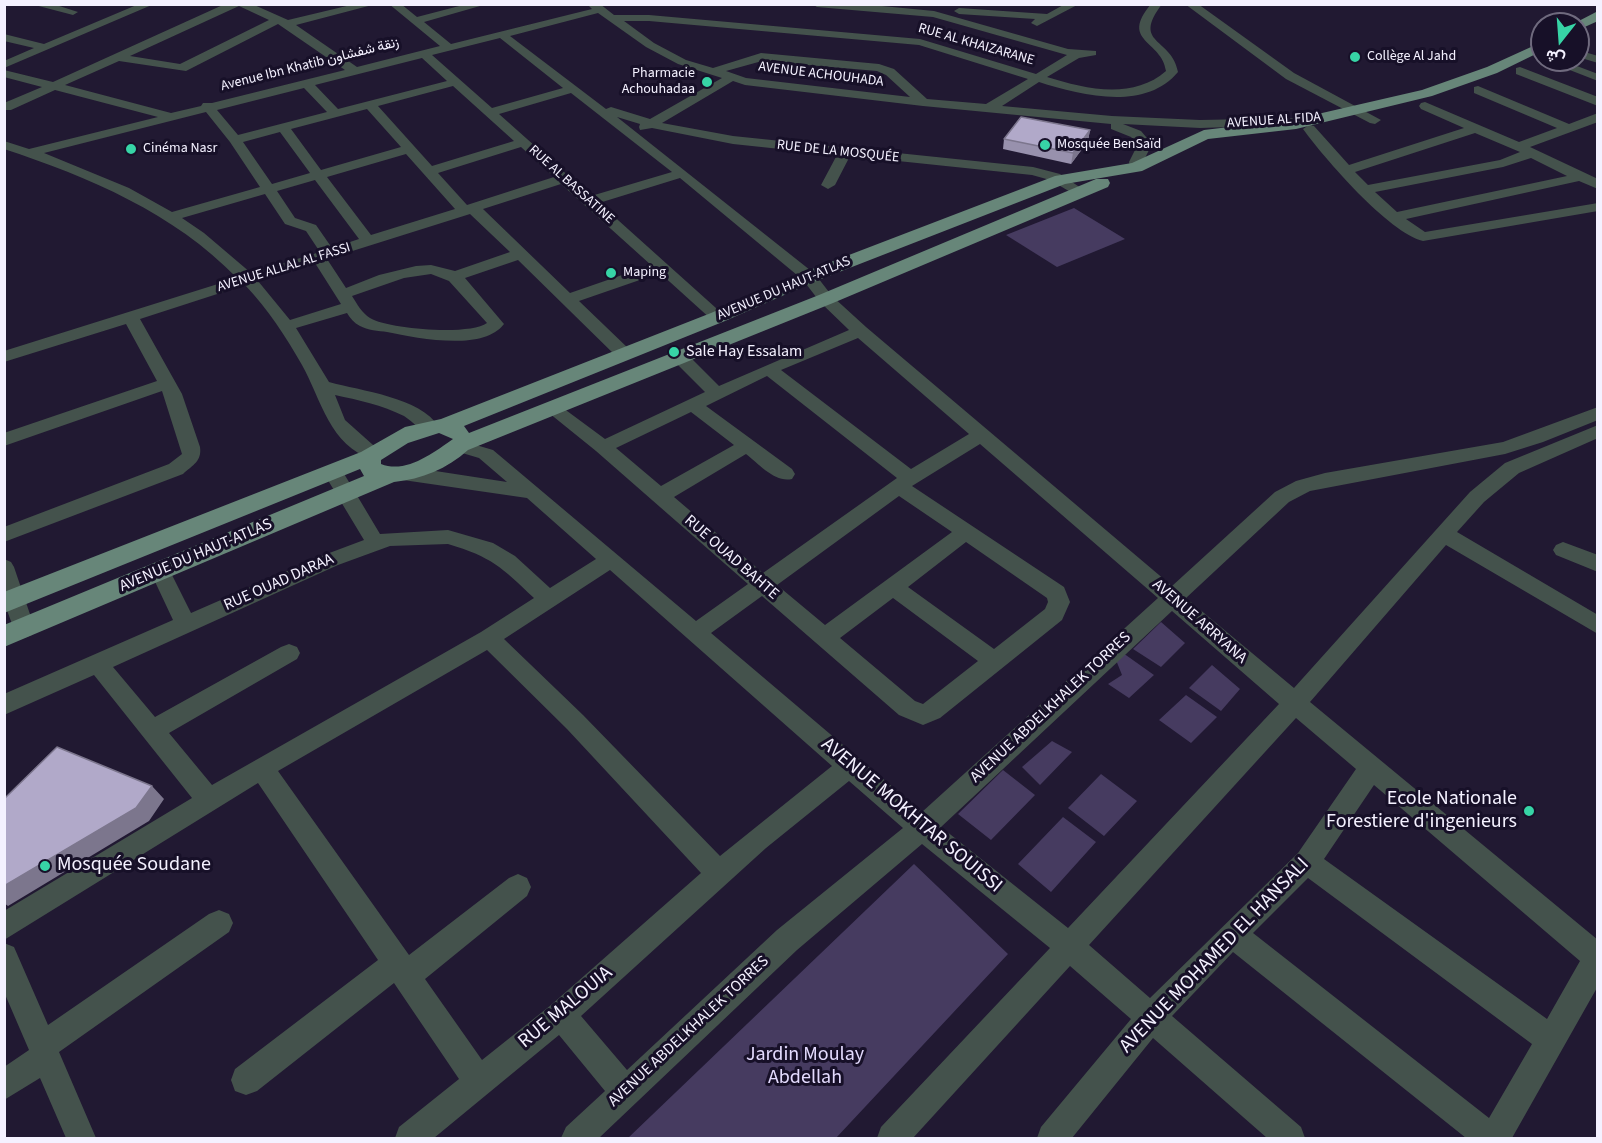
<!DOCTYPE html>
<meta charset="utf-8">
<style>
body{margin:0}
#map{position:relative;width:1602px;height:1143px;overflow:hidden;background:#211932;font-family:"Source Sans 3",Vazirmatn,sans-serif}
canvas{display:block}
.frame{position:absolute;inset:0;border:6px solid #f4f1ff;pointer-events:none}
.north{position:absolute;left:1530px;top:12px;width:60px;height:60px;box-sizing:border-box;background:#171028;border:2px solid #6f6a7e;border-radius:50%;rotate:197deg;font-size:16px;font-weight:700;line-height:24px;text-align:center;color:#f4f1ff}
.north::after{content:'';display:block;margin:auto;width:21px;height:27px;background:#37d4a6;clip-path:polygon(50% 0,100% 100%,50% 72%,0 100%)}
</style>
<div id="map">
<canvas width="1602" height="1143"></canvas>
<div class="frame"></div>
<div class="north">ش</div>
</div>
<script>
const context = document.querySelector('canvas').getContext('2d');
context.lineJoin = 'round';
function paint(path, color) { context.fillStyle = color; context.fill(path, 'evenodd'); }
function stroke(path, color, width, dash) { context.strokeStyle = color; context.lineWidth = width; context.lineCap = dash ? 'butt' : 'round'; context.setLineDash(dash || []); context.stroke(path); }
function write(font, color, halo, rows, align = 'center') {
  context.font = font + ' "Source Sans 3",Vazirmatn,sans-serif'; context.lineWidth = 6; context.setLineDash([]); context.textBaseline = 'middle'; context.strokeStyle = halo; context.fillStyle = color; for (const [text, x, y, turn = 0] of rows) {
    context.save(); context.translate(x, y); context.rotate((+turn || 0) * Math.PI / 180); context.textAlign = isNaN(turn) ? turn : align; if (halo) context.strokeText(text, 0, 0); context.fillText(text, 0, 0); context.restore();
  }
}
paint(new Path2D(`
 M1074,208L1125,239L1057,267L1006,235Z
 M1161,622L1185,643L1161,667L1133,649Z
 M1123,653L1154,675L1129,698L1108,684L1122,675L1116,660Z
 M1212,665L1240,689L1221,711L1189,688Z
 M1186,695L1217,717L1191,743L1159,720Z
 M1052,741L1072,752L1040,785L1022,767Z
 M1003,770L1035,795L991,840L958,814Z
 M1101,774L1137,801L1104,836L1068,808Z
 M1063,817L1096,842L1051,892L1018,864Z
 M914,864L1008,954L836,1138H628Z`), '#463b60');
paint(new Path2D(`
 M31,4H53L78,12L73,15Z
 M139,4H154L4,68V61L34,48L4,41V34L44,44Z
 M225,4H252L288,20L355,4H376L296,25L357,67L440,46L389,4H401L417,17L467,4H487L424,22L451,44L592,9L587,4H600L614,15H649L920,39L1036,74L1067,55L933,17L817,7L812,4H861L934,11L1068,49L1096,51V55L1079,58L1047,77C1085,89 1133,100 1166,71C1162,40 1119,42 1151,4H1162C1131,45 1172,37 1178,72C1145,112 1080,95 1039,82L1002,106L1112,116L1200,120L1300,118L1301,121L1295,125L1200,128L1123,124L1141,131L1152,144L1143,162V167L1136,171L1131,170L1129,162L1138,144L1131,137L1111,129V124L923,106L745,85L733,81L662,123L733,136L1033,167L1060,174L1084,190L1086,193L1079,197L1050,180L1032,175L850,156L835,185L828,189L821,185L837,155L733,144L652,128L640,130L639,127L640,124L617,117L815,274L832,296L866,327L1172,586L1275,492L1296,481L1325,473L1503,442L1598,407V420L1543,442L1505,454L1310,491L1289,502L1186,598L1294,688L1470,492L1505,463L1598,425V438L1519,473L1484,502L1457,532L1598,615V634L1446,545L1310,702L1598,940V986L1512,1138H1466L1233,952L1172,1016L1301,1127L1305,1138H1267L1153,1038L1072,1138H1037L1041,1127L1131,1019L1070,966L913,1138H877L881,1127L1050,948L922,844L797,950L599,1138H561L566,1127L605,1091L559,1035L434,1138H395L399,1127L459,1079L394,983L257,1091L246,1095L235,1091L231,1080L235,1069L378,960L258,783L4,940V911L192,798L94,675L4,715V694L173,620L150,571L153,565L160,563L167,565L191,613L324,555L364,540L323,472L326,467L333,465L340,467L380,534L448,530L493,543L515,556L550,588L596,559L527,498L403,480L396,478L393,473L396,468L403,466L507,482L479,458L452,450L450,446L452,442L459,440L493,450L696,621L748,584L596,451L544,409L547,405H559L605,439L705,392L674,361L671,357L674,353H686L719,386L849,330L820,302L803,280L680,178L599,203L726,317L718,322L712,320L660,273L579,301L630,350L633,354L630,358H618L518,260L465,278L504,324C483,352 417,338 387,332C379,331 367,330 360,326C354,323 350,318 347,313L296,328L329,382C361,391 420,397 439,427L436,431C423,435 415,423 404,416C382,405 358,400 335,395L345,420L382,453L380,457L373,459C330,447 321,399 302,365C286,337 268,309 245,285L140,319L182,394L200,447C202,461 193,465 183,474L4,542V527L169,464L182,454L162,391L4,446V433L157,381L126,324L4,362V351L237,278C174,213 89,177 4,149V141L29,149L158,117L55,90L11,110H4V103L42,87L4,77V70L53,82ZM239,6L269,20L180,64L130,56ZM598,13L646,47L678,64L722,78L650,119L611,107L606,109L510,36ZM624,21H649L919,45L1028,79L986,104L927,99L894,69L879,64L761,53L713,68L686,60L654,43ZM278,24L345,70L212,103H203L201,106L171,113L65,85L119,61L186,71ZM500,38L563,88L492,108L432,55ZM422,58L447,81L338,109L315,85ZM762,61L877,71L886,75L910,97L746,78L726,71ZM453,86L514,141L432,166L378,106ZM304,88L327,112L238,135L217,110ZM571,93L672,172L591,196L499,114ZM367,109L401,147L321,170L291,129ZM206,112L230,142L260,187L172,212L129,188L44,153ZM280,132L310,173L272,184L243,142ZM521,147L554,177L467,205L438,173ZM406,154L455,209L371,235L327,177ZM315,180L359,239L332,248L316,225L295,218L277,191ZM561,184L651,265L570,293L483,209ZM265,194L285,224L306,231L320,252L251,273L204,233L182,218ZM470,214L510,252L455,271L431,265L416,266L379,275L346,288L327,259ZM315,263L341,304L290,320L258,281ZM431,274L449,281L487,323C469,336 388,329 370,318C362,313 357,304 352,296L404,278ZM858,338L969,434L911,469L781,370ZM767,376L897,478L763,573L674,497L746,454C759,464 775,483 792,479L795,474L792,469L706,406ZM691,412L734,445L661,486L616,448ZM980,444L1158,598L922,812L711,633L762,596L899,715L923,725L940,718L1062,620L1070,602L1064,587L912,486ZM899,496L952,532L825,625L777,585ZM966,542L1047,598L1048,602L1045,609L994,649L908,587ZM448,544C492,557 501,567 534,598L481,632L212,785L169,733L297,659L300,653L297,647L289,644L281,647L155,717L113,667L338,565L390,546ZM610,570L832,766L720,856L583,715L504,639ZM893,598L978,661L923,704L915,701L840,638ZM1172,611L1279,704L1068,928L941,827ZM487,650L567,729L701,873L551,1005L482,1060L425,979L527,896L531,887L527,878L518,874L509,878L409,955L278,771ZM1296,718L1356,769L1298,853L1150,998L1089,945ZM849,781L903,828L777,930L627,1070L581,1016L766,848ZM1374,785L1580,961L1547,1019L1324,859ZM1308,878L1532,1044L1489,1118L1253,933Z
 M1065,4H1079L1037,26L1031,23L1035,19L959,14L954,11L959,8L1047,14Z
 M1185,4H1198L1294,73L1381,120L1375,124L1370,123L1286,79Z
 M1578,50L1598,56V63L1578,57Z
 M1544,60H1561L1598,74V81Z
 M1520,67L1598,97V106L1516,74V68Z
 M1478,86L1569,124L1598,113V122L1530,147L1598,179V189L1579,181L1406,219L1425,232L1598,203V211L1423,241C1389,233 1324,158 1303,129L1309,125L1314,126L1349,165L1464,128L1421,109L1419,106L1421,103L1425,102L1519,142L1557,128L1474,93V87ZM1475,133L1520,152L1500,160L1368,185L1355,172ZM1531,158L1567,176L1397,212L1375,192L1503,167Z
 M1563,542L1598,555V572L1556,555L1553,550L1556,545Z
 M4,559L11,562L14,567L35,629L32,635L24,638L16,635L4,602Z
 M219,910L229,914L233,923L229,932L59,1052L96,1138H66L40,1078L4,1100V1067L29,1050L4,992V943L14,947L48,1025L209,914Z`), '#44524c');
paint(new Path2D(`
 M1598,11V21L1578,30V24H1573Z
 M1542,42V51L1497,73L1432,96L1296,129L1208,139L1142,171L1065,184L816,281L725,321L464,426L469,433L819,295L1096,179H1108L1110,183L1108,187L833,303L468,450C447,469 422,479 394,482L4,647V625L364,476L360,469L4,613V592L361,452L405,427L441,419L711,313L802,273L1055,176L1132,163L1204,130L1296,119L1422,90L1487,67ZM439,433L453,439C433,453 406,474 381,464V460L408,443Z`), '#678679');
paint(new Path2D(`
 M1090,130L1088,141L1071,164L1003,149L1004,139Z`), '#9891ad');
paint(new Path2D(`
 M1090,130L1088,141L1071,164L1073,153Z
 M152,786L164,799L149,821L8,906L4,903V886Z`), '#7c768d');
const building = new Path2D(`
 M1021,117L1090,130L1073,153L1004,139Z
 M57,747L152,786L136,808L4,886V799Z`);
paint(building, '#b1a9c9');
stroke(building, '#7c768d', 1.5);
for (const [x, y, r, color] of [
 [1355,57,6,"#37d4a6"],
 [707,82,6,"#37d4a6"],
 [1045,145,6,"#37d4a6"],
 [131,149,6,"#37d4a6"],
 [611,273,6,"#37d4a6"],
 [674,352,6,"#37d4a6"],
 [1529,811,6,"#37d4a6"],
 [45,866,6,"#37d4a6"]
]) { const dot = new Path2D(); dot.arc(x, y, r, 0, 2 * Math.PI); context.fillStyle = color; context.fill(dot); stroke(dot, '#171028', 2); }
write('14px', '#f4f1ff', '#171028', [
 ["RUE AL KHAIZARANE",976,45,16],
 ["Avenue Ibn Khatib زنقة شفشاون",310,65,-14],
 ["AVENUE ACHOUHADA",821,75,7],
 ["AVENUE AL FIDA",1274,121,-4],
 ["RUE DE LA MOSQUÉE",838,152,6],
 ["RUE AL BASSATINE",571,185,42],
 ["AVENUE ALLAL AL FASSI",284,268,-17],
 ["AVENUE DU HAUT-ATLAS",784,289,-23]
]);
write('14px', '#f4f1ff', '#171028', [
 ["Collège Al Jahd",1367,57],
 ["Pharmacie",695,74,"right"],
 ["Achouhadaa",695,90,"right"],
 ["Mosquée BenSaïd",1057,145],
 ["Cinéma Nasr",143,149],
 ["Maping",623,273]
], 'left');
write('16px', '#f4f1ff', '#171028', [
 ["Sale Hay Essalam",686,352]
], 'left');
write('16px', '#f4f1ff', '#171028', [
 ["AVENUE DU HAUT-ATLAS",196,556,-23],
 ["RUE OUAD BAHTE",731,558,41],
 ["RUE OUAD DARAA",279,583,-24],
 ["AVENUE ARRYANA",1199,622,41],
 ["AVENUE ABDELKHALEK TORRES",1051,708,-43],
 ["AVENUE ABDELKHALEK TORRES",689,1032,-43]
]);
write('20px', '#f4f1ff', '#171028', [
 ["Ecole Nationale",1517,800],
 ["Forestiere d'ingenieurs",1517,823],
 ["Mosquée Soudane",57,866,"left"]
], 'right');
write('20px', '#f4f1ff', '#171028', [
 ["AVENUE MOKHTAR SOUISSI",911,816,40],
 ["AVENUE MOHAMED EL HANSALI",1215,956,-46],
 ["RUE MALOUIA",566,1008,-40]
]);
write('20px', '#e4dbfe', '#171028', [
 ["Jardin Moulay",805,1056],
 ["Abdellah",805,1079]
]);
</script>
